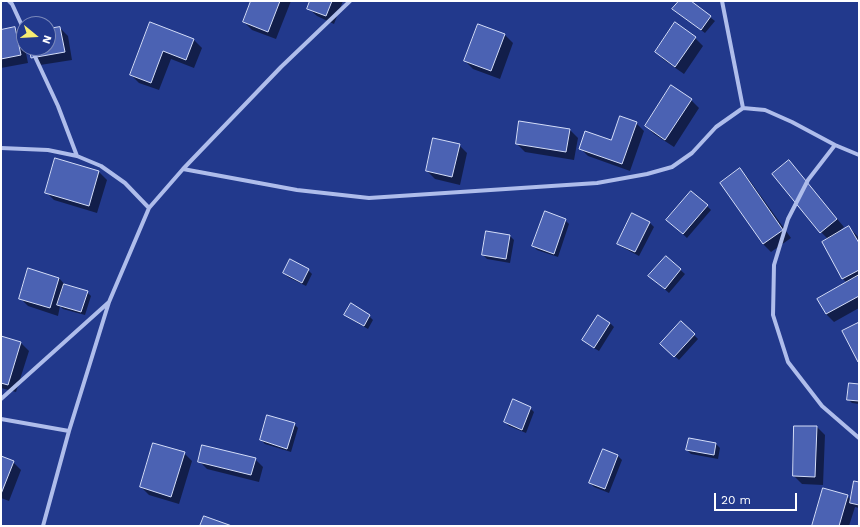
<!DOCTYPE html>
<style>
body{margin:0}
#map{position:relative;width:860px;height:527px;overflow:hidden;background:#22398c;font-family:"Work Sans",sans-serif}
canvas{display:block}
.frame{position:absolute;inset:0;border:2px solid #fff;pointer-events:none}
.north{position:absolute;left:16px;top:16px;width:40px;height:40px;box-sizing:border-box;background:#22398c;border:1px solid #7a88ba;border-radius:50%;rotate:108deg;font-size:11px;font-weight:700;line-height:16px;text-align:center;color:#fff}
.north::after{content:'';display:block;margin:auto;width:14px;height:18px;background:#f7ed71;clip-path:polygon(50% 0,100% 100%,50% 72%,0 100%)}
.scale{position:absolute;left:714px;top:493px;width:83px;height:18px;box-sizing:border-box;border:2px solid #fff;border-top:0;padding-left:5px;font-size:12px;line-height:14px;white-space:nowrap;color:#fff;-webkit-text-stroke:3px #22398c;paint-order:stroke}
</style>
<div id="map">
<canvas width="860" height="527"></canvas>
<div class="frame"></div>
<div class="north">N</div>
<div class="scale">20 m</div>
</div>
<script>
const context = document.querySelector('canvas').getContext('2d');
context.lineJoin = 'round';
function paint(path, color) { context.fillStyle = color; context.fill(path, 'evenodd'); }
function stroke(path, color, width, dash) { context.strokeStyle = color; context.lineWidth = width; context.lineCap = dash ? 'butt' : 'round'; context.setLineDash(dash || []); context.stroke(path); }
paint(new Path2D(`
 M252,1H291L276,39L252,30L244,22Z
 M311,1H343L334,24L317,16L308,8Z
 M680,1H689L715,21L705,33L678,13Z
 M151,24L194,40L202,48L194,68L171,59L159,90L139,83L131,75Z
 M478,25L505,35L513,43L500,79L473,69L465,61Z
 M15,28L23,36L24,48H25L28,63L1,68V31Z
 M60,28L68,36L72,60L40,65L32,57L48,48V30Z
 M695,38L703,46L684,74L664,60L656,52Z
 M672,87L691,100L699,108L674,147L654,134L646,126Z
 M636,123L644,131L630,171L588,156L580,148L612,141Z
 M570,130L578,138L574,160L525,152L517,144Z
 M459,145L467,153L460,185L435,179L427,171Z
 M56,159L99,172L107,180L97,213L54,200L46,192Z
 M789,162L844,227L837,233L849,227L859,238V308L834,322L826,314L818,299L847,283L843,279L823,242L828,239L821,232Z
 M740,170L748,178L791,238L771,252L763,244Z
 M707,206L711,210L687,238L672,224Z
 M633,214L650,223L654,227L639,256L622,247L618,243Z
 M565,220L569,224L558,257L537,250L533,246Z
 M486,232L510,236L514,240L510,263L487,259L483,255Z
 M666,257L685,274L669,293L654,280Z
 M308,270L312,274L306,286L288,277L284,273Z
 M59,278L66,286L87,292L91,296L85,315L63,309L60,306L58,316L28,306L20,298Z
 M345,314L369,316L373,320L368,329L349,318Z
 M610,323L614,327L599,351L587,344Z
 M694,335L698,339L679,360L662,344Z
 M1,337L21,343L29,351L16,392L1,388Z
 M859,385V404L852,403L848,399Z
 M530,408L534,412L526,433L509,426L505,422Z
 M294,424L298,428L291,452L265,444L261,440Z
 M795,427H817L825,435L823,485L802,484L794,476Z
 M716,444L720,448L718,459L691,454L687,450Z
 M184,453L192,461L179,504L149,495L141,487Z
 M618,456L622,460L609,493L594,487L590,483Z
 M1,457L13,462L21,470L9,501L1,498Z
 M255,459L263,467L259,482L207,469L199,461Z
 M859,483V508L855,507L849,526H813L847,496L852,501Z`), '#0007');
const building = new Path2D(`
 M251,1H280L268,32L243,22Z
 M310,1H332L326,16L307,9Z
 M679,1H691L711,16L701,30L672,9Z
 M150,22L194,39L186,60L163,51L151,83L130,75Z
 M675,22L696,37L675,67L655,52Z
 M478,24L505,34L491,71L464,61Z
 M15,27L21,55L1,59V30Z
 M60,27L65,52L31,58L29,48H48V29Z
 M671,85L692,99L665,140L645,126Z
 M620,116L637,122L622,164L579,149L585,131L611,140Z
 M519,121L570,129L566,152L516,144Z
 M433,138L460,144L452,177L426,171Z
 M55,158L99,171L89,206L45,193Z
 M789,160L837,219L820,233L772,174Z
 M740,168L783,230L763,244L720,183Z
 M691,191L708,205L683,234L666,220Z
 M545,211L566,219L554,254L532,246Z
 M632,213L650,222L635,252L617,244Z
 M849,226L859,243V270L842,279L822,242Z
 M486,231L510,235L506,259L482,255Z
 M666,256L681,269L665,289L648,276Z
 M290,259L309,269L302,283L283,273Z
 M28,268L59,278L50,308L19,299Z
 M859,275V296L826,314L817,299Z
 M64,284L88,291L81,312L57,305Z
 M351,303L370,315L364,326L344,315Z
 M598,315L610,323L594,348L582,340Z
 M681,321L695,334L674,357L660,344Z
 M858,323L859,325V361L858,362L842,331Z
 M1,336L21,342L8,385L1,383Z
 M849,383L859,384V401L847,400Z
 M513,399L531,407L522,430L504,422Z
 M267,415L295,423L287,449L260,440Z
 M794,426H817L815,477L793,476Z
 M689,438L716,443L714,455L686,450Z
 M153,443L185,452L171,497L140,487Z
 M202,445L256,458L251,475L198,462Z
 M603,449L618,455L605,489L589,483Z
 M1,456L14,461L1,494Z
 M854,481L859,482V505L850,503Z
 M823,488L848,495L839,526H812Z
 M204,516L232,526H200Z`);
paint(building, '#4b62b3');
stroke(building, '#d4ddf8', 1);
stroke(new Path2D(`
 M9,1L12,4L24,30
 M722,1L743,108
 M31,48L58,106L77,156
 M835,145L808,180L788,219L774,265L773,315L788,362L822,406L859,438
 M1,148L48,150L77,156L101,166L125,183L149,208
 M183,169L297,190L369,198L597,183L647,174L672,167L692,153L716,127L743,108L765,110L792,122L835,145L859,155
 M1,399L109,302
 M1,419L69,431
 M43,526L69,431L109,302L149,208L183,169L281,67L350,1`), '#afbdeb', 4);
</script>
